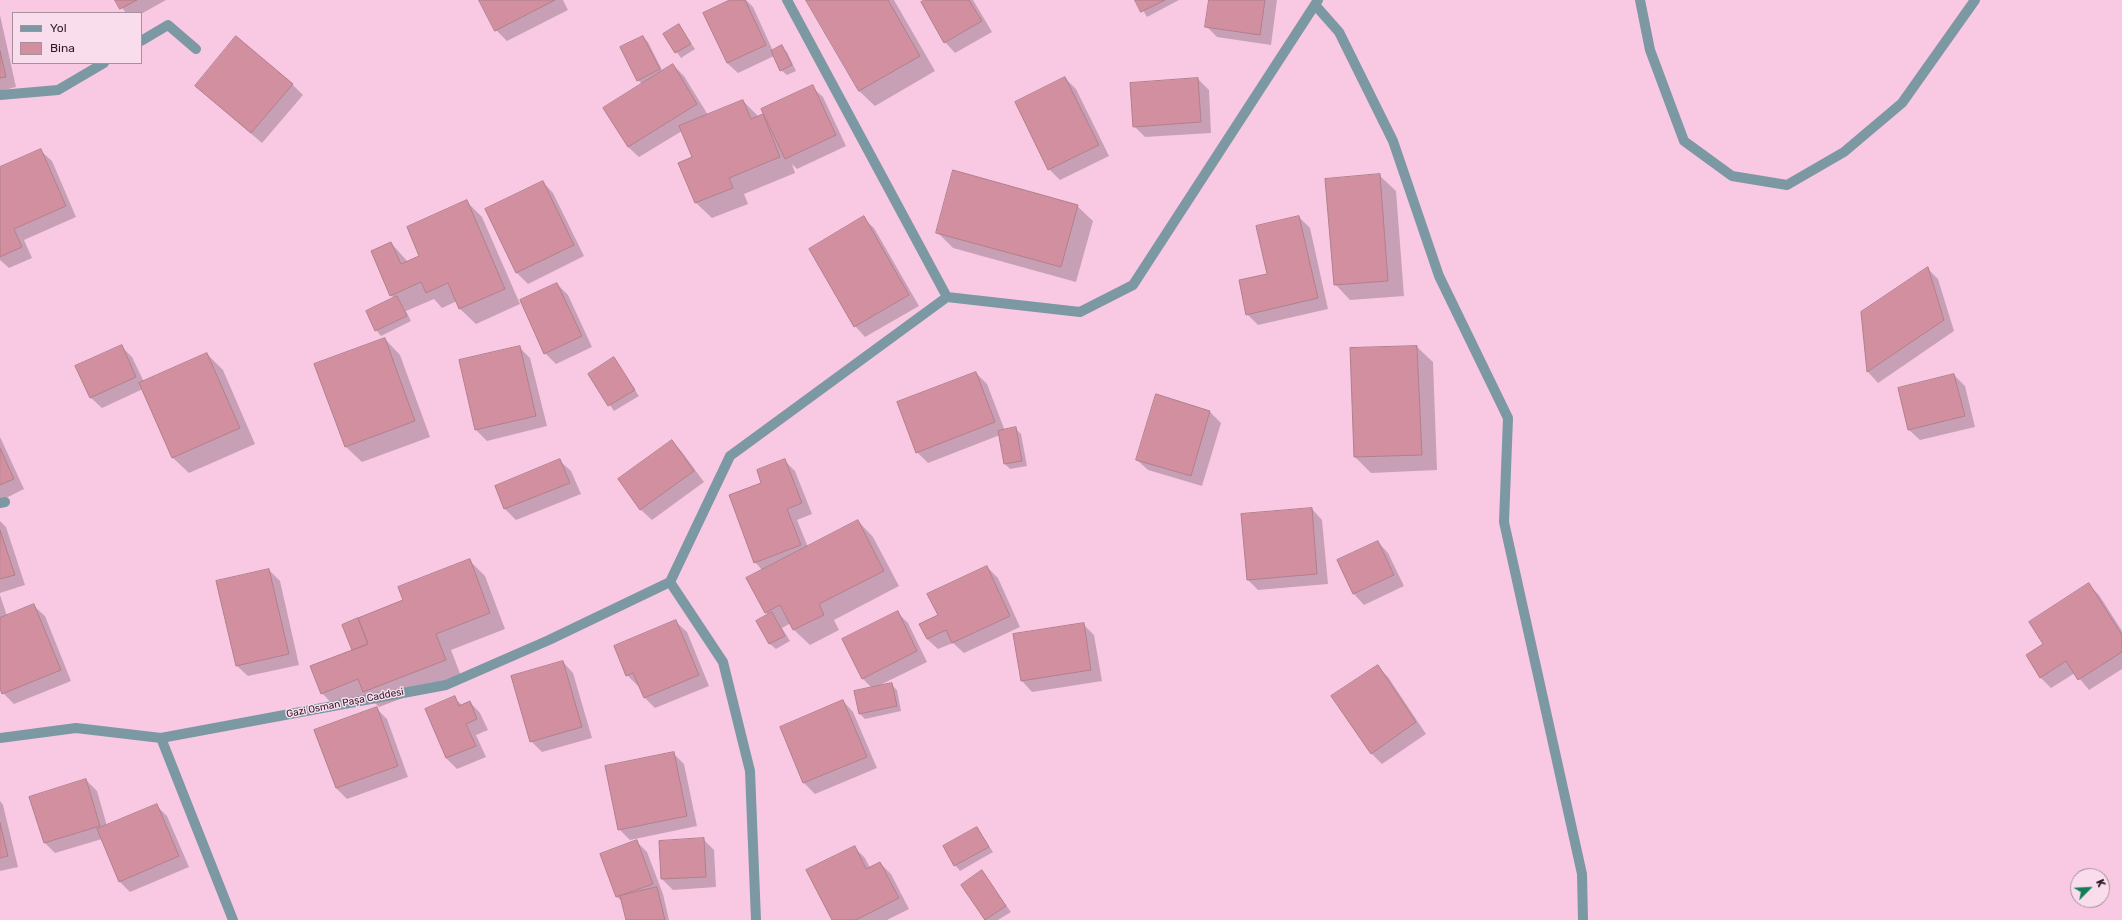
<!DOCTYPE html>
<meta charset="utf-8">
<style>
body{margin:0}
#map{position:relative;width:2122px;height:920px;overflow:hidden;background:#f9c9e4;font-family:Rubik,sans-serif}
canvas{display:block}
.legend{position:absolute;left:12px;top:12px;width:130px;height:52px;box-sizing:border-box;background:#fadded;border:1px solid #a78f9c;margin:0;padding:5px 7px;list-style:none;font-size:12px;color:#2b1923}
.legend li{display:flex;align-items:center;gap:8px;height:20px}
.legend b{width:20px;border:1px solid #a78f9c}
.north{position:absolute;left:2070px;top:868px;width:40px;height:40px;box-sizing:border-box;background:#fadded;border:1px solid #a78f9c;border-radius:50%;rotate:66deg;font-size:11px;font-weight:700;line-height:16px;text-align:center;color:#2b1923}
.north::after{content:'';display:block;margin:auto;width:14px;height:18px;background:#117e59;clip-path:polygon(50% 0,100% 100%,50% 72%,0 100%)}
</style>
<div id="map">
<canvas width="2122" height="920"></canvas>
<ul class="legend">
<li><b style="height:5px;background:#7b98a3"></b>Yol</li>
<li><b style="height:11px;background:#d18f9f"></b>Bina</li>
</ul>
<div class="north">K</div>
</div>
<script>
const context = document.querySelector('canvas').getContext('2d');
context.lineJoin = 'round';
function paint(path, color) { context.fillStyle = color; context.fill(path, 'evenodd'); }
function stroke(path, color, width, dash) { context.strokeStyle = color; context.lineWidth = width; context.lineCap = dash ? 'butt' : 'round'; context.setLineDash(dash || []); context.stroke(path); }
function write(font, color, halo, rows, align = 'center') {
  context.font = font + ' Rubik,sans-serif'; context.lineWidth = 3; context.setLineDash([]); context.textBaseline = 'middle'; context.strokeStyle = halo; context.fillStyle = color; for (const [text, x, y, turn = 0] of rows) {
    context.save(); context.translate(x, y); context.rotate((+turn || 0) * Math.PI / 180); context.textAlign = isNaN(turn) ? turn : align; if (halo) context.strokeText(text, 0, 0); context.fillText(text, 0, 0); context.restore();
  }
}
paint(new Path2D(`
 M116,0H166L141,14L126,13Z
 M480,0H563L568,10L507,41L496,30Z
 M733,0H746L753,7L773,51L781,47L787,52L796,71L787,75L781,70L774,56L738,73L727,63Z
 M807,0H894L935,71L875,106L859,91Z
 M927,0H973L992,32L955,53L945,42Z
 M1137,0H1179L1147,17Z
 M1210,0H1277L1271,45L1217,37L1206,26Z
 M0,15L16,87L0,91Z
 M679,25L695,49L681,58L664,34Z
 M643,37L648,42L663,72L673,65L684,76L708,115L743,101L759,117L763,116L767,120L812,87L823,97L846,146L797,169L792,164L795,173L744,194L748,204L712,218L696,203L680,163L693,158L682,131L639,157L628,147L643,85L638,80Z
 M1065,78L1076,89L1109,156L1060,180L1049,169Z
 M1198,79L1209,90L1211,133L1145,137L1134,126Z
 M292,84L303,95L262,143L207,96Z
 M41,151L52,161L76,217L24,240L32,258L9,268L0,260V169Z
 M1380,176L1396,191L1404,296L1350,300L1335,284Z
 M543,182L553,193L584,256L528,284L517,273L486,210Z
 M467,202L482,217L520,304L476,324L460,309L457,301L442,308L434,299L406,311L411,321L381,336L376,330L394,298L391,295V243L408,262L421,256Z
 M1077,206L1093,221L1076,282L953,248L937,232Z
 M1299,217L1310,228L1328,309L1258,325L1247,314Z
 M863,218L874,228L919,306L865,337L855,326Z
 M1928,269L1938,279L1954,331L1878,383L1868,372L1863,312Z
 M557,284L568,295L592,347L556,364L545,353Z
 M385,339L400,355L430,437L362,462L346,447Z
 M121,346L132,357L144,382L207,354L223,370L255,444L189,473L173,458L143,389L102,408L91,398L77,367Z
 M519,347L530,358L547,426L487,441L476,430L460,361Z
 M1417,347L1433,362L1437,470L1371,473L1355,457Z
 M614,359L639,396L614,411L589,374Z
 M976,373L987,384L1005,431L1016,429L1021,434L1027,466L1010,469L1005,464L1000,435L928,463L917,452Z
 M1954,375L1965,386L1975,427L1920,440L1909,430Z
 M1156,396L1210,412L1221,423L1202,486L1148,470L1137,460Z
 M0,437L24,489L0,501Z
 M672,441L682,452L704,482L652,520L641,510L619,479Z
 M784,460L795,471L812,514L797,520L808,547L858,521L873,537L899,586L834,620L839,630L810,645L794,630L791,623L782,628L790,641L776,649L770,644L758,621L768,615L766,613L763,571L755,562L762,483Z
 M560,461L571,471L581,494L516,520L505,509L496,486Z
 M1312,509L1322,520L1328,584L1258,590L1248,580Z
 M0,521L6,527L25,585L0,593Z
 M1378,542L1388,553L1404,586L1364,605L1354,594L1338,561Z
 M469,560L485,576L505,629L451,650L461,676L379,707L369,697L337,709L322,693L354,651L343,626L404,601ZM373,641V643L354,651V648Z
 M987,567L998,578L1020,627L964,653L953,643L938,649L927,639L939,616Z
 M269,570L280,581L299,665L248,676L237,666Z
 M2089,585L2099,595L2122,631V669L2089,690L2075,673L2051,688L2040,677L2044,645Z
 M0,595L7,616L34,606L45,616L71,681L14,704L3,693L0,686Z
 M897,612L908,623L927,662L878,686L891,684L897,690L901,711L865,719L860,714L872,688L862,678Z
 M676,622L687,632L709,686L655,708L645,698L640,686H638L627,675Z
 M1083,624L1094,635L1102,681L1032,692L1022,681Z
 M563,662L573,673L592,738L542,752L531,741Z
 M1377,666L1388,677L1426,734L1382,764L1371,753Z
 M454,698L462,705L470,702L480,713L488,730L476,735L486,757L457,769L446,758L426,709Z
 M843,701L853,712L877,768L815,794L804,783L781,728Z
 M376,708L387,719L408,777L347,799L336,788L315,730Z
 M673,753L684,764L697,826L630,840L619,829Z
 M86,780L97,791L107,826L156,805L167,816L189,867L130,892L119,881L102,839L55,853L44,842Z
 M0,801L3,805L18,867L0,871Z
 M977,828L993,852L960,871L955,865Z
 M703,839L714,850L716,887L673,890L662,879L660,842Z
 M637,842L647,852L663,894L669,920H627L623,902L617,897Z
 M854,847L865,858L870,868L880,863L891,874L909,909L887,920H833Z
 M982,872L1011,912L998,920H985L962,885Z`), '#0003');
const building = new Path2D(`
 M115,0H137L120,9Z
 M479,0H555L495,31Z
 M730,0H745L766,45L727,63L703,13Z
 M806,0H888L920,56L859,91Z
 M925,0H969L982,21L944,43L921,2Z
 M1135,0H1165L1141,12Z
 M1209,0H1265L1260,35L1205,27Z
 M679,24L691,44L675,53L663,34Z
 M236,36L293,84L251,133L195,86Z
 M643,36L660,69L637,81L620,47Z
 M782,45L792,65L780,71L771,51Z
 M0,51L6,77L0,78Z
 M673,64L697,104L628,147L603,108Z
 M1065,77L1099,145L1048,170L1015,102Z
 M1198,78L1201,122L1133,127L1130,83Z
 M813,85L836,135L785,159L761,109Z
 M743,100L751,119L763,114L780,157L729,178L733,188L695,203L678,163L692,157L679,126Z
 M41,149L66,206L14,229L22,247L0,257V167Z
 M953,170L1078,205L1061,267L936,233Z
 M1380,174L1388,281L1334,285L1325,179Z
 M543,181L574,245L516,273L485,209Z
 M467,200L505,289L459,309L448,283L426,293L421,282L390,296L371,251L391,242L401,264L419,256L407,227Z
 M864,216L909,295L854,327L809,249Z
 M1299,216L1318,298L1246,315L1239,280L1267,274L1256,226Z
 M1928,267L1944,320L1867,372L1861,312Z
 M557,283L582,336L544,354L520,300Z
 M397,296L407,316L375,331L366,311Z
 M385,338L415,421L345,447L314,364Z
 M122,345L136,377L90,398L75,366Z
 M520,346L536,416L475,430L459,360Z
 M1417,346L1422,455L1354,457L1350,348Z
 M207,353L240,428L172,458L139,383Z
 M614,357L635,390L608,406L588,374Z
 M976,372L995,422L916,453L897,402Z
 M1954,374L1965,416L1908,430L1898,388Z
 M1156,394L1210,411L1191,476L1136,460Z
 M1016,427L1022,461L1004,464L998,431Z
 M672,440L694,471L640,510L618,479Z
 M0,448L14,479L0,485Z
 M560,459L570,483L504,509L495,486Z
 M785,459L802,503L787,509L801,545L754,563L729,495L761,483L757,470Z
 M1312,508L1317,574L1247,580L1241,514Z
 M858,520L884,571L819,604L824,615L793,630L780,605L765,613L746,578Z
 M0,530L15,575L0,579Z
 M1378,541L1394,575L1353,594L1337,560Z
 M470,559L490,613L436,634L446,660L363,692L358,679L321,694L310,666L368,644L358,618L403,600L398,587Z
 M987,566L1010,616L952,643L946,630L927,639L919,624L938,615L927,594Z
 M269,569L289,654L236,666L216,581Z
 M2089,583L2122,635V652L2078,680L2066,661L2040,678L2026,655L2043,644L2029,622Z
 M34,604L61,670L2,694L0,689V618Z
 M898,611L917,651L862,679L842,639Z
 M772,612L785,636L769,644L756,621Z
 M358,618L368,644L352,650L342,625Z
 M676,620L699,675L644,698L633,673L626,676L614,646Z
 M1084,623L1091,670L1021,681L1013,634Z
 M563,661L582,727L530,742L511,676Z
 M1378,665L1416,722L1371,754L1331,696Z
 M892,683L897,706L859,714L854,691Z
 M455,696L459,706L470,701L477,719L466,724L476,746L446,758L425,709Z
 M843,700L867,757L803,783L780,727Z
 M377,707L398,766L336,788L314,730Z
 M674,752L687,816L618,830L605,766Z
 M86,779L100,826L44,843L29,797Z
 M157,804L179,856L119,882L97,829Z
 M0,823L8,856L0,858Z
 M977,827L989,847L954,866L943,846Z
 M704,838L706,877L661,879L659,841Z
 M637,840L653,884L616,897L600,854Z
 M855,846L866,869L880,862L899,898L856,920H832L806,870Z
 M982,870L1006,906L985,920L961,885Z
 M657,887L665,920H626L620,896Z`);
paint(building, '#d18f9f');
stroke(building, '#b17f8b', 1);
stroke(new Path2D(`
 M787,0L947,297
 M1316,6L1339,32L1393,141L1439,276L1508,418L1504,522L1582,874L1583,920
 M141,41L168,25L196,49
 M0,95L58,90L104,63
 M0,503L5,502
 M670,582L730,456L947,297L1080,312L1133,285L1318,0
 M670,582L723,662L750,771L756,920
 M0,738L76,728L161,738L446,685L549,640L670,582
 M161,738L233,920`), '#7b98a3', 10);
stroke(new Path2D(`
 M1640,0L1650,50L1684,141L1732,176L1787,185L1844,152L1902,103L1975,0`), '#7b98a3', 10);
write('10px', '#2b1923', '#fadded', [
 ["Gazi Osman Paşa Caddesi",345,703,-11]
]);
</script>
